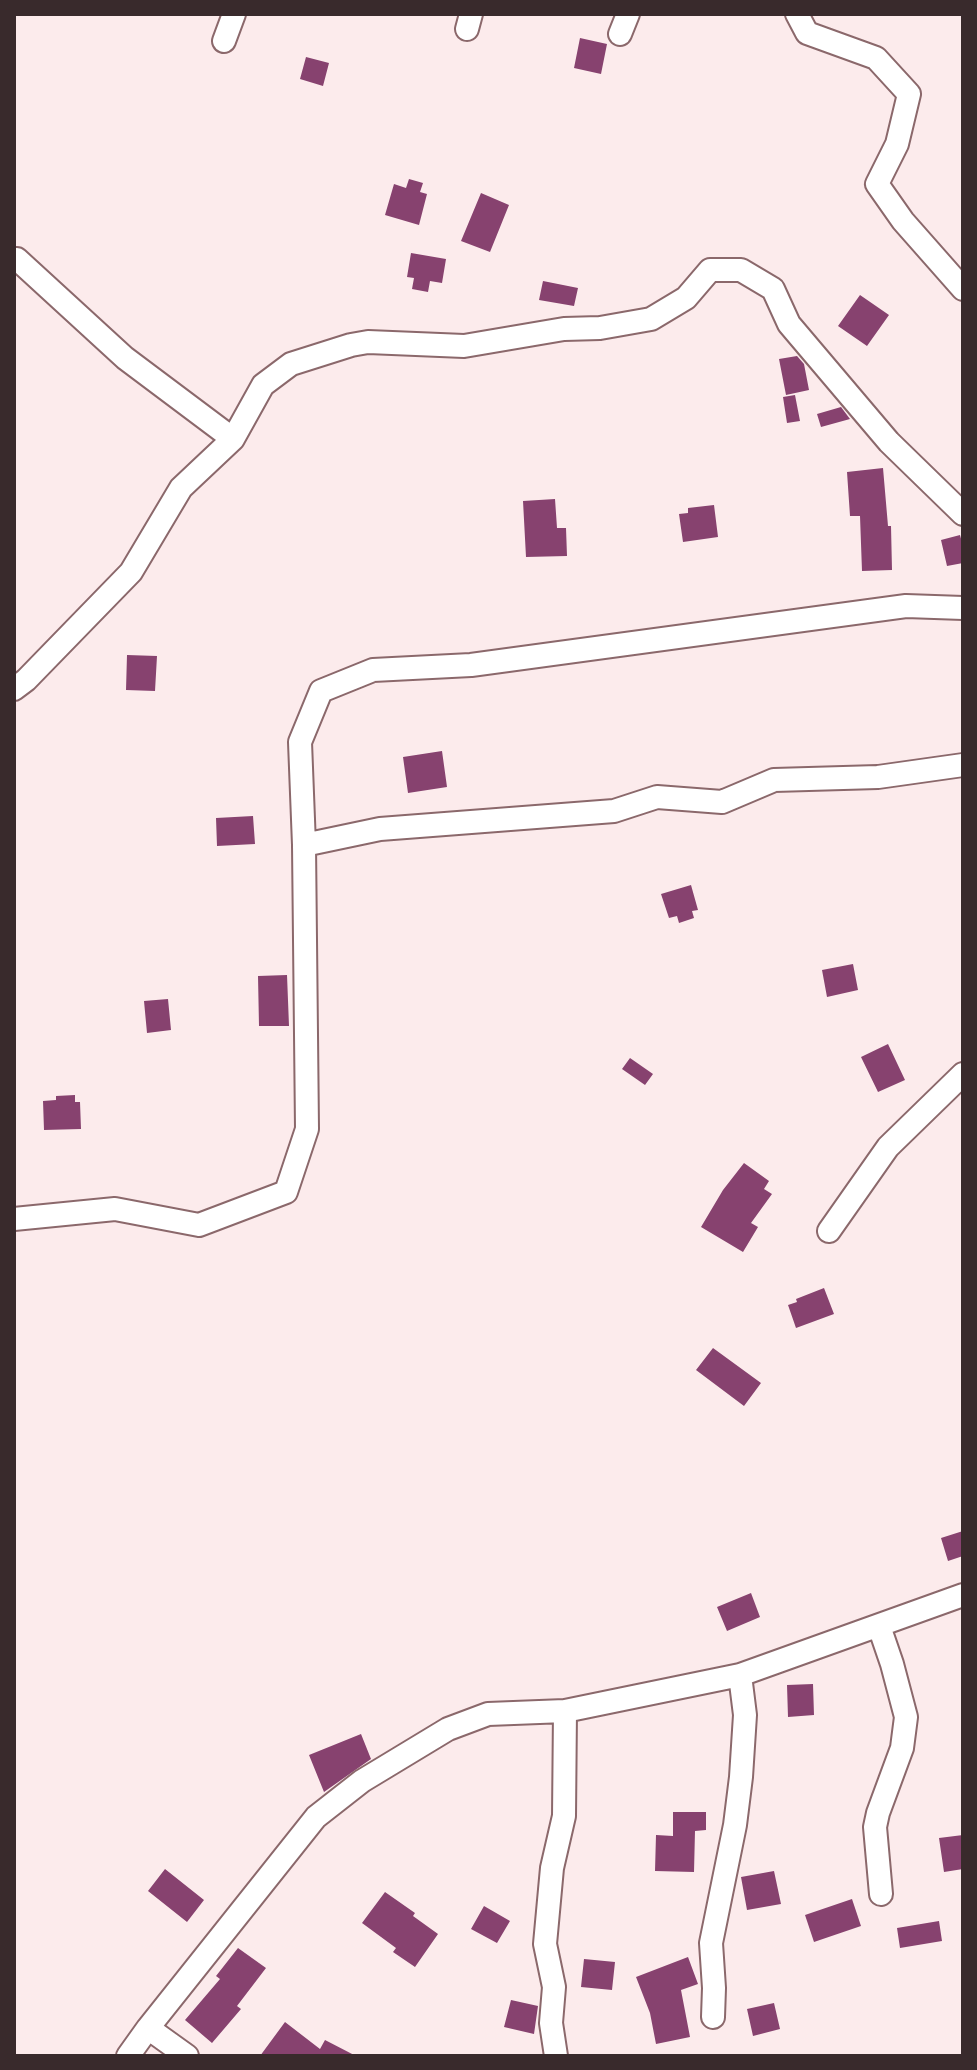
<!DOCTYPE html>
<style>
body{margin:0}
#map{position:relative;width:977px;height:2070px;overflow:hidden;background:#fcebec;font-family:"Roboto Condensed",sans-serif}
canvas{display:block}
.frame{position:absolute;inset:0;border:16px solid #392a2c;pointer-events:none}
</style>
<div id="map">
<canvas width="977" height="2070"></canvas>
<div class="frame"></div>
</div>
<script>
const context = document.querySelector('canvas').getContext('2d');
context.lineJoin = 'round';
function paint(path, color) { context.fillStyle = color; context.fill(path, 'evenodd'); }
function stroke(path, color, width, dash) { context.strokeStyle = color; context.lineWidth = width; context.lineCap = dash ? 'butt' : 'round'; context.setLineDash(dash || []); context.stroke(path); }
paint(new Path2D(`
 M580,38L607,44L601,74L574,68Z
 M306,57L329,63L323,86L300,79Z
 M409,179L423,183L420,192L427,194L419,225L385,215L394,184L406,188Z
 M481,193L509,205L490,252L461,241Z
 M411,253L446,259L442,283L430,281L428,292L412,289L414,278L407,277Z
 M543,281L578,288L574,306L539,300Z
 M860,295L889,315L867,346L838,326Z
 M797,356L804,364L809,390L786,395L779,359Z
 M795,395L800,421L787,423L783,397Z
 M841,407L850,419L821,427L817,414Z
 M883,468L888,526H891L892,570L862,571L860,516H850L847,472Z
 M555,499L557,528H566L567,556L526,557L523,501Z
 M714,505L718,537L683,542L679,514L688,513V508Z
 M960,535L963,546V563L947,566L941,540Z
 M127,655L157,656L155,691L126,690Z
 M442,751L447,787L408,793L403,757Z
 M253,816L255,844L217,846L216,818Z
 M691,885L698,910L692,911L694,918L679,923L677,916L669,918L661,894Z
 M853,964L858,990L827,997L822,970Z
 M287,975L289,1026H259L258,976Z
 M168,999L171,1030L147,1033L144,1001Z
 M888,1044L905,1080L878,1092L861,1057Z
 M630,1058L653,1074L645,1085L622,1069Z
 M75,1095V1102H80L81,1129L44,1130L43,1101L56,1100V1096Z
 M744,1163L769,1181L764,1189L772,1194L751,1223L758,1227L743,1252L701,1227L723,1190Z
 M824,1288L834,1314L796,1328L788,1305L797,1302L796,1299Z
 M713,1348L761,1383L744,1406L696,1370Z
 M963,1531V1556L948,1561L941,1538Z
 M751,1593L760,1617L727,1631L717,1607Z
 M813,1684L814,1715L788,1717L787,1685Z
 M361,1734L371,1759L324,1792L309,1755Z
 M673,1812H706V1830L695,1831L694,1872L655,1871L656,1835L673,1836Z
 M963,1835V1869L944,1872L939,1838Z
 M165,1869L204,1900L187,1922L148,1891Z
 M774,1871L781,1904L747,1910L741,1877Z
 M385,1892L415,1913L413,1916L438,1934L415,1967L393,1952L396,1948L362,1923Z
 M852,1899L861,1926L814,1942L805,1915Z
 M484,1906L510,1921L497,1943L471,1929Z
 M939,1921L942,1941L900,1948L897,1928Z
 M238,1948L266,1968L237,2006L241,2009L212,2043L185,2020L220,1979L216,1976Z
 M688,1957L698,1984L681,1990L690,2037L656,2044L650,2013L636,1977Z
 M584,1959L615,1962L612,1990L581,1987Z
 M511,2000L538,2006L534,2034L504,2027Z
 M774,2003L780,2029L753,2036L747,2009Z
 M285,2022L320,2049L325,2040L356,2056H260Z`), '#87426f');
const minor = new Path2D(`
 M797,14L807,33L876,58L909,94L897,144L877,184L903,221L963,289
 M467,29L471,14
 M620,34L628,14
 M224,41L234,14
 M14,259H17L125,358L233,439
 M14,689L26,680L131,572L181,488L233,439L263,385L291,364L351,345L368,342L464,346L564,329L600,328L651,319L686,298L710,270H741L773,289L789,324L889,442L963,514
 M304,845L380,829L614,811L657,797L722,802L774,780L878,777L963,765
 M14,1219L115,1209L199,1225L286,1192L307,1129L304,845L300,742L321,691L373,670L471,665L906,606L963,608
 M829,1231L888,1147L963,1074
 M879,1626L892,1664L906,1717L902,1748L878,1813L875,1827L881,1894
 M713,2017L714,1988L711,1943L735,1825L741,1777L745,1715L740,1675
 M148,2028L187,2056
 M128,2056L148,2028L316,1817L362,1781L448,1729L488,1714L565,1711L740,1675L963,1595
 M556,2056L551,2023L554,1987L545,1944L552,1868L564,1816L565,1711`);
stroke(minor, '#8b686b', 26);
stroke(minor, '#fff', 22);
</script>
